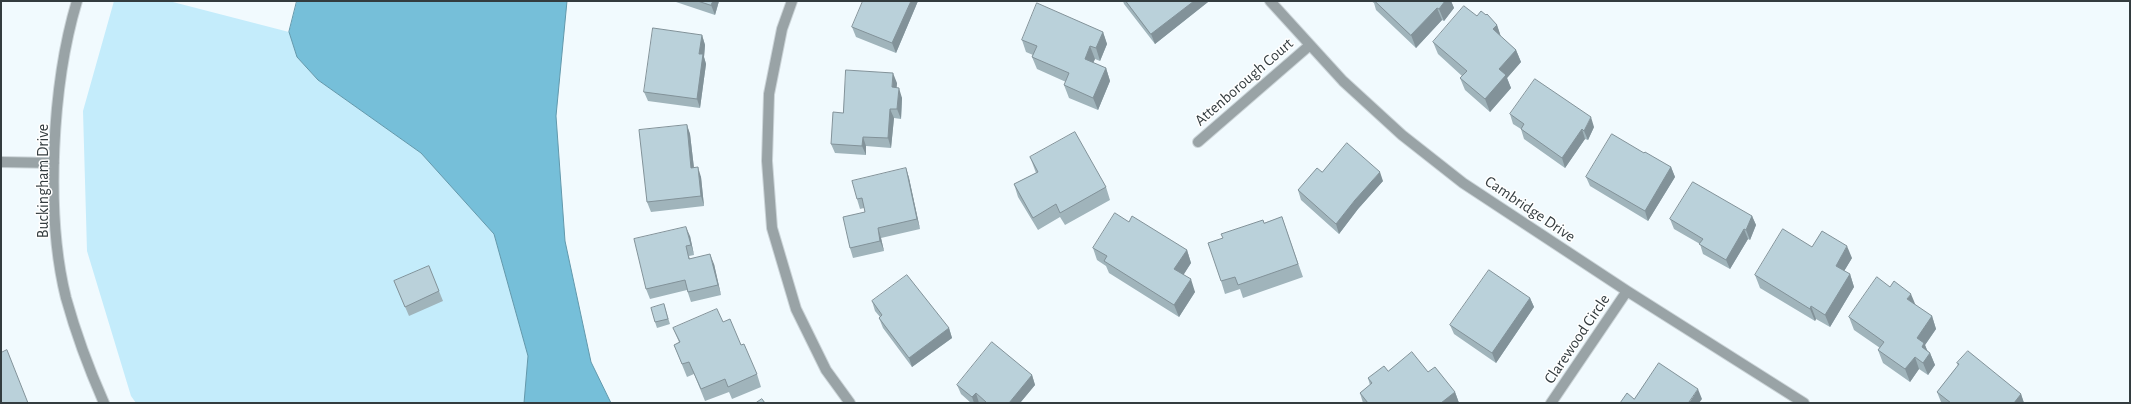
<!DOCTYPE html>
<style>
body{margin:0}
#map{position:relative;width:2131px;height:404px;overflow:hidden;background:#f1fafe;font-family:"Alegreya Sans",sans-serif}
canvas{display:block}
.frame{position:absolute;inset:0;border:2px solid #333c3f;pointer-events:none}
</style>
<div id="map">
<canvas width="2131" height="404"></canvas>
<div class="frame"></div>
</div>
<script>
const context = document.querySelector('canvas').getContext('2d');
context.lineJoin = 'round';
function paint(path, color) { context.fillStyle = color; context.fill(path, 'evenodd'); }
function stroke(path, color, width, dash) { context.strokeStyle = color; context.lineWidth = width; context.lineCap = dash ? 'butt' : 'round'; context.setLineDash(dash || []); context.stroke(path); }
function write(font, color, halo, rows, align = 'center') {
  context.font = font + ' "Alegreya Sans",sans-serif'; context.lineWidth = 3; context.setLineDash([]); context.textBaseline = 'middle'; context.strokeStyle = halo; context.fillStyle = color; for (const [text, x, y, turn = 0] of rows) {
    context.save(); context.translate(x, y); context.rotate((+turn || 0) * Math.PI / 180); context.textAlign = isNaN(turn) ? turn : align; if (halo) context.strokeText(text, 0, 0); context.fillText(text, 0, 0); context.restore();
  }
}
paint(new Path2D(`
 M114,1H169L289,32L297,57L318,80L421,153L494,234L528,356L524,403H136L131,396L87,251L83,111Z`), '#c4ecfb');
const water = new Path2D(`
 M297,1H567L556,116L565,241L591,362L611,403H524L528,356L494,234L421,153L318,80L297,57L289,32Z`);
paint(water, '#76bfd9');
stroke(water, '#6298ab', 1);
const minor = new Path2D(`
 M77,1C52,84 45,214 66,298C76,334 89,369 104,403
 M792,1L782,29L769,94L767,161L772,228L796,309L826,370L850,403
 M1270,1L1343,81L1402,135L1463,183L1627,291L1804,403
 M1198,142L1310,45
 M1,162L54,163
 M1551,403L1627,291`);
stroke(minor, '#cbd4d8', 12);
stroke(minor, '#99a3a6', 10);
paint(new Path2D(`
 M673,1H719L715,15Z
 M918,1L896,53L856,37L852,27Z
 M1123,1H1207L1208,2L1155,44L1124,4Z
 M1371,1H1451L1454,8L1444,21L1442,20L1416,48L1376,10L1374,3Z
 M1477,16L1497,25L1501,37L1516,50L1521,62L1507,78L1511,88L1490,112L1465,90L1460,78L1462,76L1438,54L1433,42Z
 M1103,32L1107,44L1100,61L1095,59L1093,63L1106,68L1110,81L1098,110L1069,98L1064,85L1066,82L1037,69L1032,57L1033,55L1026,52L1022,40Z
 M702,35L705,45L704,57L706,64L700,108L648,101L644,92Z
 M897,83L896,88L902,98L901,119L894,118L891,148L866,146V155L835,153L831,144L843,113Z
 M1510,114L1594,127L1588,140L1585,139L1565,168L1524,139L1521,129L1513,124Z
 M687,125L690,134L694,168L701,177L704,206L651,212L647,202Z
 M1644,153L1671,167L1675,177L1648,221L1590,186L1586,177Z
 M1030,157L1106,187L1110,200L1065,225L1060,217L1038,230L1018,197L1014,184L1036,173Z
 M906,168L909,178L920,229L881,238L884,251L853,258L850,248L865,212L864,208L860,209L857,199Z
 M1322,172L1383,181L1358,209L1339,234L1301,200L1298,190Z
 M1752,216L1756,225L1750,240L1748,239L1730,269L1703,254L1700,244L1674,229L1670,219Z
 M1282,217L1303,277L1243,298L1240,289L1225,294L1221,281L1264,223Z
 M1129,222L1187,250L1191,263L1183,275L1195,292L1179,317L1109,273L1106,266L1097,260L1093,248Z
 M690,236L694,255L689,256L690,259L714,264L721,295L691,302L687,290L650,299L646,289Z
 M1812,247L1852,258L1844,271L1850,274L1854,287L1830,327L1816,319L1815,321L1760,288L1755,275Z
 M394,281L439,291L443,301L409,316Z
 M1530,298L1534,307L1496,363L1454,334L1450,325Z
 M872,301L949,328L952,338L912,367L883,328L879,318L880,317L875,311Z
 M664,304L670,324L657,328L655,322Z
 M1915,305L1932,316L1936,329L1925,345L1927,350L1930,353L1935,365L1928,375L1919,369L1910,382L1883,363L1878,350L1880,348L1854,330L1849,317Z
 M723,322L741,345L757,374L761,387L732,399L729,392L705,401L694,374L687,377L674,345L679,342L673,328Z
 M1957,363L2021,394L2024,403H1942L1941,402L1937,392L1958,366Z
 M1388,371L1428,372L1455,392L1459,403H1363L1360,393L1370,385L1368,378Z
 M1032,375L1035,385L1020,403H971L961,394L957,385Z`), '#a0b4bb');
paint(new Path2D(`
 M713,1H719L715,15L711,5Z
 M911,1H918L896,53L892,43Z
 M1194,1H1207L1208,2L1155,44L1151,34Z
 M1445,1H1451L1454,8L1444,21L1439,9Z
 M1437,8L1442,20L1416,48L1411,35Z
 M1497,25L1501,37L1493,29Z
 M1103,32L1107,44L1100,61L1096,48Z
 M702,35L705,45L704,57L706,64L700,108L697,99L699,54Z
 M1090,46L1095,59L1089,72L1085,59Z
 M1516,50L1521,62L1507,78L1511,88L1490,112L1485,99L1499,69Z
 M1106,68L1110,81L1098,110L1093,98Z
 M893,73L897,83L896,97L892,87Z
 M899,88L902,98L901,119L897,109Z
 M890,109L894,118L891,148L888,138Z
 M1591,117L1594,127L1588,140L1584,131Z
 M687,125L690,134L695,177L691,168Z
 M1582,129L1585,139L1565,168L1562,158Z
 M863,137L866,146V155L862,146Z
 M698,167L701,177L704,206L701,196Z
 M1671,167L1675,177L1648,221L1645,211Z
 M906,168L909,178L920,229L917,219Z
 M1380,172L1383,181L1358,209L1339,234L1336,224L1355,200Z
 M1752,216L1756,225L1750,240L1746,230Z
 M686,227L690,236L694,255L691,245Z
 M878,228L881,238L884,251L880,241Z
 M1744,229L1748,239L1730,269L1726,260Z
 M1847,246L1852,258L1840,278L1836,266Z
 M1187,250L1191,263L1179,282L1174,269Z
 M710,254L714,264L721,295L718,285Z
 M1850,274L1854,287L1830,327L1825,315Z
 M1191,279L1195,292L1179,317L1174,305Z
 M1911,294L1916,306L1907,299Z
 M1530,298L1534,307L1496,363L1492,353Z
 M1811,306L1816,319L1815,321L1810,309Z
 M1932,316L1936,329L1925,345L1929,355L1930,353L1935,365L1928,375L1923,363L1917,338Z
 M949,328L952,338L912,367L909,358Z
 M1915,357L1919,369L1910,382L1905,369Z
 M1032,375L1035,385L1020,403H1009Z
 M1698,389L1702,399L1699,403H1689Z
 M1455,392L1459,403H1441Z
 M976,393L979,403H974L972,397Z
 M2021,394L2024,403H2014Z`), '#829299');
const building = new Path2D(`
 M698,1H713L711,5Z
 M863,1H911L892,43L852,27Z
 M1126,1H1194L1151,34Z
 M1375,1H1445L1439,9L1437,8L1411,35Z
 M1037,3L1103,32L1096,48L1090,46L1085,59L1106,68L1093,98L1064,85L1069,73L1032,57L1037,46L1022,40Z
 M1464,6L1477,16L1481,11L1486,15L1487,14L1497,25L1493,29L1516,50L1499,69L1506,75L1485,99L1460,78L1467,71L1433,42Z
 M653,28L702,35L699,54H703L697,99L644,92Z
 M846,70L893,73L892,87L899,88L897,109H890L888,138L863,137L862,146L831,144L833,112L843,113Z
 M1535,79L1591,117L1584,131L1582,129L1562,158L1521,129L1524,124L1510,114Z
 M687,125L691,168L698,167L701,196L647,202L639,130Z
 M1075,132L1106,187L1060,213L1056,204L1033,218L1014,184L1038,172L1030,157Z
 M1612,134L1644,153L1645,152L1671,167L1645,211L1586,177Z
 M1347,143L1380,172L1355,200L1336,224L1298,190L1317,168L1322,172Z
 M906,168L917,219L878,228L880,241L850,248L843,217L865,212L862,198L857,199L852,181Z
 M1693,182L1752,216L1746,230L1744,229L1726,260L1699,244L1703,239L1670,219Z
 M1115,213L1129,222L1132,216L1187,250L1174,269L1191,279L1174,305L1104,261L1107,256L1093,248Z
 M1282,217L1298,264L1238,285L1235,277L1221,281L1208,243L1223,238L1221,234L1263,220L1264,223Z
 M686,227L691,245L686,246L689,259L710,254L718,285L688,292L685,280L646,289L634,239Z
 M1783,229L1812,247L1822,231L1847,246L1836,266L1850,274L1825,315L1811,306L1810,309L1755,275Z
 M429,266L439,291L405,307L394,281Z
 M1489,270L1530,298L1492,353L1450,325Z
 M907,275L949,328L909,358L879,318L882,315L872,301Z
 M1877,277L1890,287L1894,281L1911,294L1907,299L1932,316L1917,338L1924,343L1922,347L1930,353L1923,363L1915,357L1905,369L1878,350L1884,342L1849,317Z
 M664,304L668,319L655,322L651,308Z
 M717,309L723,322L730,319L741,345L744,344L757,374L728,387L725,379L701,389L689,362L682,364L674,345L680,342L673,328Z
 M992,342L1032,375L1009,403H985L986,402L976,393L972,397L957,385Z
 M7,350L28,403H1V353Z
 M1968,351L2021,394L2014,403H1951L1937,392L1959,364L1957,363Z
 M1412,352L1428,372L1435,367L1455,392L1441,403H1368L1360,393L1372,383L1368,378L1384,366L1388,371Z
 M1659,363L1698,389L1689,402L1690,403H1620L1627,393L1634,399Z
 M762,399L765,403H756Z`);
paint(building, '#bad1da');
stroke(building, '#829299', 1);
write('16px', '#333c3f', '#fff', [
 ["Attenborough Court",1244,82,-41],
 ["Buckingham Drive",43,181,-90],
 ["Cambridge Drive",1530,209,34],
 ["Clarewood Circle",1577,339,-56]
]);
</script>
